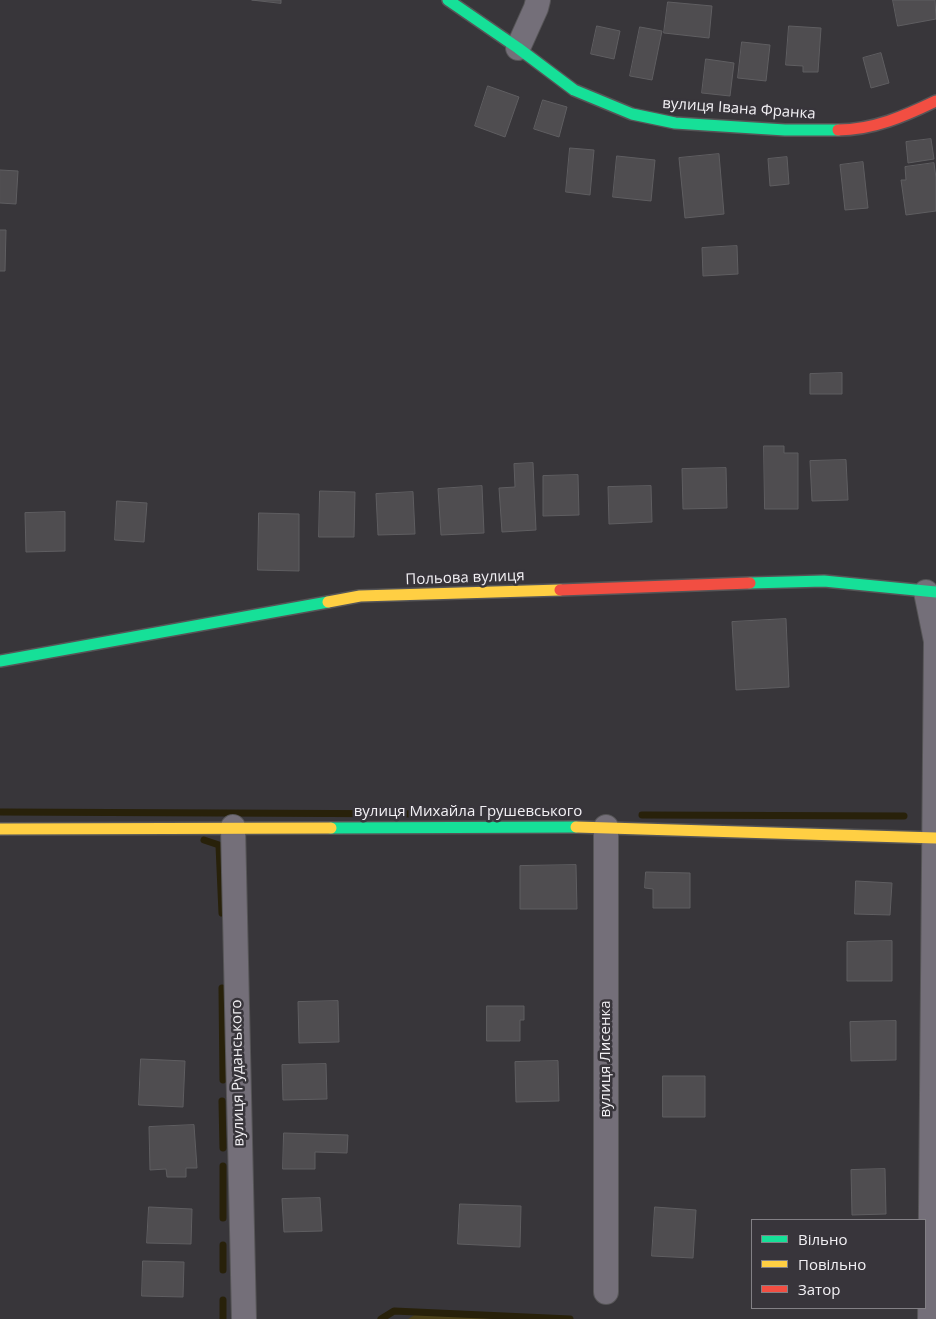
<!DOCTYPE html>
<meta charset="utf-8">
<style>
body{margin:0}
#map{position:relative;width:936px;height:1319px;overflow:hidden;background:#38363a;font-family:"Open Sans",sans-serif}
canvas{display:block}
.legend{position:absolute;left:751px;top:1219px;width:175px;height:90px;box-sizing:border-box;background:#38353b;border:1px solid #828085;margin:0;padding:6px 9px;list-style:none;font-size:15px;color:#f2f0f4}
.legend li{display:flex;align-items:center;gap:10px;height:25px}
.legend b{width:25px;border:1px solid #828085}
</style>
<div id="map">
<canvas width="936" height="1319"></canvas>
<ul class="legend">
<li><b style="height:6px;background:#16e098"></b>Вільно</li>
<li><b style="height:6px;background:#ffcf43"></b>Повільно</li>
<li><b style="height:6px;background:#f24e42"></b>Затор</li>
</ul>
</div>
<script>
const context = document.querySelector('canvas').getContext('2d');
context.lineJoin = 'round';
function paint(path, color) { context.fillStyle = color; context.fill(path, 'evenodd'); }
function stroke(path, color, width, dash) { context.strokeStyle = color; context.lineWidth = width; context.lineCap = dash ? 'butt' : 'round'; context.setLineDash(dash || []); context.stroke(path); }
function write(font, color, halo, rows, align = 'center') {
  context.font = font + ' "Open Sans",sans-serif'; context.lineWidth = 5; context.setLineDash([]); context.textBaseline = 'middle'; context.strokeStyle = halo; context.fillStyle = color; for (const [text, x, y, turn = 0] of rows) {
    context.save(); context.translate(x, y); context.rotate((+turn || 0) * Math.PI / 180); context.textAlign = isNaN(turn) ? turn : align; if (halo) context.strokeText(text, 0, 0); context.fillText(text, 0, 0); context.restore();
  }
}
paint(new Path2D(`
 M421,1311L508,1319H408Z`), '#4c4119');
stroke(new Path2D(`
 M0,812L439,814
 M642,815L904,816
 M204,840L219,845L222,913
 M222,988L223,1080
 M222,1101L223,1148
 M223,1166V1218
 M223,1245V1270
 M223,1300V1319
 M381,1319L394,1311L570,1319`), '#28210a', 7);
const building = new Path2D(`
 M252,0H281V3Z
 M893,0H935L936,19L898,26Z
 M668,2L712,6L709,38L664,33Z
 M597,26L620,31L614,59L591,54Z
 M789,26L821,28L818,72H803V66L786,65Z
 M640,27L662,31L652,80L630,76Z
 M742,42L770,45L766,81L738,78Z
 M881,53L889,83L871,88L863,58Z
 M706,59L734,63L730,96L702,93Z
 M488,86L519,97L505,137L475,126Z
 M543,100L567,107L559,137L534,129Z
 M931,139L934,159L908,163L906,142Z
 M570,148L594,150L590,195L566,192Z
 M719,154L724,214L685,218L679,158Z
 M617,156L655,160L651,201L613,197Z
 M787,157L789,184L770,186L768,159Z
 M863,162L868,208L845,210L840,165Z
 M934,163L936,178V211L906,215L901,180H906L905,167Z
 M0,170L18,171L16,204L0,203Z
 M0,230H6L5,271H0Z
 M737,246L738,274L703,276L702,248Z
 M842,373V394H810V374Z
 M764,446H784V453H798V509H765Z
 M846,460L848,500L812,501L810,461Z
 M533,463L536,530L502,532L499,488L515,487L514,464Z
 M726,468L727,508L683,509L682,469Z
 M578,475L579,515L543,516V476Z
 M482,486L484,533L441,535L438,489Z
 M651,486L652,522L609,524L608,487Z
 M320,491L355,492L354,537H319Z
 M413,492L415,534L378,535L376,494Z
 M117,501L147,503L144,542L115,540Z
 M65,512V551L26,552L25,513Z
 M259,513L299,514V571L258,570Z
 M786,619L789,687L736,690L732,622Z
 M576,865L577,909H520V866Z
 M646,872L690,873V908H653V889L645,888Z
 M856,881L892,883L890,915L855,914Z
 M892,941V981H847V942Z
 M338,1001L339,1042L299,1043L298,1002Z
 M487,1006H524V1020H520V1041H487Z
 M896,1021V1060L851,1061L850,1022Z
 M141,1059L185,1061L183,1107L139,1105Z
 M558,1061L559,1101L516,1102L515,1062Z
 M326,1064L327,1099L283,1100L282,1065Z
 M663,1076H705V1117H663Z
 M194,1125L197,1168H186V1177H167L166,1169L150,1170L149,1127Z
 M284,1133L348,1135L347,1153L315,1152V1169H283Z
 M885,1169L886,1214L852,1215L851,1170Z
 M320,1198L322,1231L284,1232L282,1199Z
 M460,1204L521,1206L520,1247L458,1244Z
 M149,1207L192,1209L191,1244L147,1243Z
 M655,1207L696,1210L693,1258L652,1256Z
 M143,1261L184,1262L183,1297L142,1296Z`);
paint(building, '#4f4d50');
stroke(building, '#5f5e61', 1);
const street = new Path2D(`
 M518,48L536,8L538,0
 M926,592L936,641L930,1319
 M233,827L244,1319
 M606,827V1292`);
const fast = new Path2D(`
 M448,0L518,48L574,90L632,114L675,123L785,130H838
 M750,583L824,581L936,592
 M0,661L328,602
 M331,828L576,827`);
const slow = new Path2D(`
 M328,602L360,596L560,590
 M576,827L936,838
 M0,829L331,828`);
const jam = new Path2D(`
 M838,130C873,130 905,116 936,101
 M560,590L750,583`);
stroke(street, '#565557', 26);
stroke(fast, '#565557', 14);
stroke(slow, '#565557', 14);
stroke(jam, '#565557', 14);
stroke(street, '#746f79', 24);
stroke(fast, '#16e098', 11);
stroke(slow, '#ffcf43', 11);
stroke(jam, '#f24e42', 11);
write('15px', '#f2f0f4', '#38353b', [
 ["вулиця Івана Франка",739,109,4],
 ["Польова вулиця",465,578,-2],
 ["вулиця Михайла Грушевського",468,812],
 ["вулиця Лисенка",606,1059,-90],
 ["вулиця Руданського",238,1073,-91]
]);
</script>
